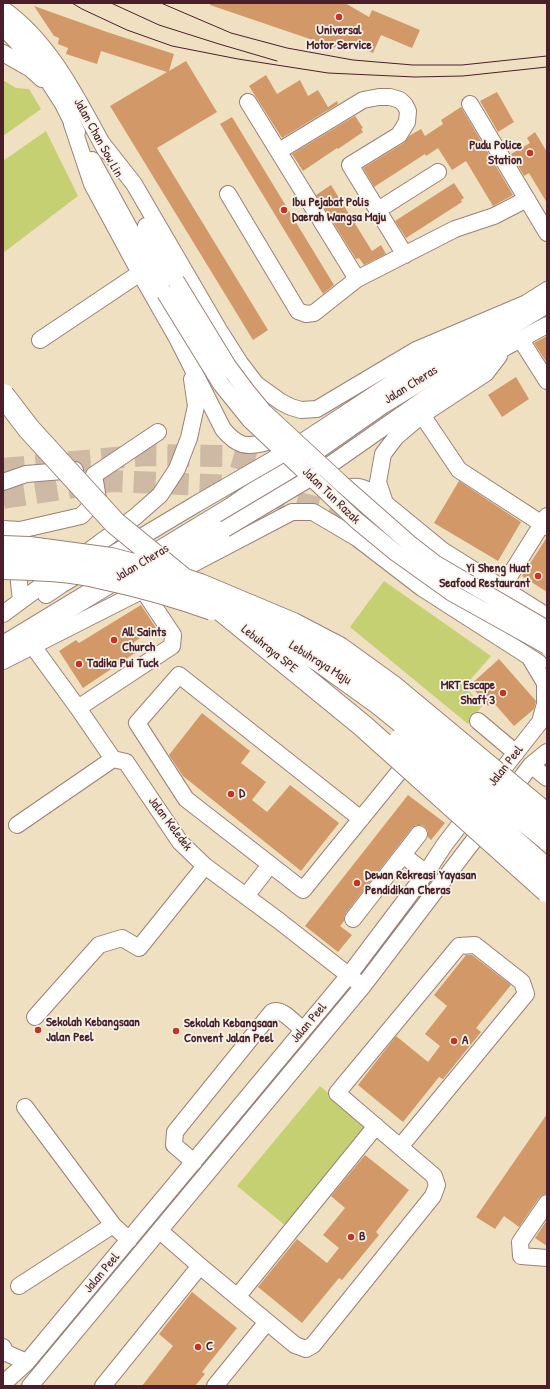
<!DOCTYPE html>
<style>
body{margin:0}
#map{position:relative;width:550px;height:1389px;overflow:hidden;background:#efe0c2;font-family:"Patrick Hand",sans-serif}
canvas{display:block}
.frame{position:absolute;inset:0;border:4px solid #4a1f2b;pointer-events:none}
</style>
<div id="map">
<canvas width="550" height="1389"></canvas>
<div class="frame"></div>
</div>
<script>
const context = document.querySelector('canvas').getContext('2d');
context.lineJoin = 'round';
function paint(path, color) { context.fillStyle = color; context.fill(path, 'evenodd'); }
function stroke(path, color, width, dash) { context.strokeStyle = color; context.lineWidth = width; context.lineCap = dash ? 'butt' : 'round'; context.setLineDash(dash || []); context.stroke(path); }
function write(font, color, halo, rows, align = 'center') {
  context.font = font + ' "Patrick Hand",sans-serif'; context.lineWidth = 3.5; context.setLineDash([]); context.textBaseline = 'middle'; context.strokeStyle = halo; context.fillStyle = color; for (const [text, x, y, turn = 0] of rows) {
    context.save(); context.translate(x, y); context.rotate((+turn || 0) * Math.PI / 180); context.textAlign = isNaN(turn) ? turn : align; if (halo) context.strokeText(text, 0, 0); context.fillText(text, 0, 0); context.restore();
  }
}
paint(new Path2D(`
 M3,80L16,88L29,89L41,109L3,136Z
 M46,131L78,196L3,253V161Z
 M384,581L491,656L465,686L482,706L468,724L350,627Z
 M320,1086L368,1127L286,1226L237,1186Z`), '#c4d071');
paint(new Path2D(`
 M210,3H345L369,17L372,10L420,30L412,48L381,35L373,53L348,42L345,51L210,5Z
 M34,6L107,32L174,54L169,71L186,61L217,112L157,148L268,330L253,340L110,106L167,72L101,51L97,64L66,54L68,48L58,44L59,38L54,36Z
 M266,75L277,94L300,80L308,96L318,90L328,107L337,101L338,104L282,138L249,86Z
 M497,92L514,122L498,132L480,101Z
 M461,107L513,195L493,206L466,161L452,170L438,148L426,156L425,154L374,187L363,168L404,143L409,136L421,129L425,136L443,124L441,120Z
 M355,116L363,128L361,129L363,132L338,149L337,148L303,171L292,154Z
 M232,117L334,285L323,294L220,124Z
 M535,132L547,152V203L529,173L524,176L511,154L530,143L527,138Z
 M454,183L464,198L461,200L462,202L406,238L395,221Z
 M331,185L372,251L381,245L386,254L364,265L359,258L356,259L316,195Z
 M547,336V363L534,343Z
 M516,377L529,399L502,417L488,395Z
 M459,481L521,522L498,561L434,523Z
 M547,537V592L522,576Z
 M141,605L156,628L134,642L138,651L83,688L59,651L76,640L79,643Z
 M499,659L536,701L534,709L514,726L493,702L488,706L470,685Z
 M202,713L250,751L241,763L266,782L252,800L267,812L290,785L339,823L301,871L183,776L169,755Z
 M408,795L445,823L431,840L428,837V831L424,826L421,825H416L412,828L346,913L344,917V921L340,926L352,935L338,952L305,926Z
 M466,955H472L511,985L476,1028L481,1032L443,1079L439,1077L403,1122L358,1085L396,1036L428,1062L440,1046L425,1034L447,1006L434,995Z
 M547,1114V1194L543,1195L539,1198L519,1227L504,1216L495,1229L476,1217Z
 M365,1155L409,1190L376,1232L379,1235L342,1280L339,1278L302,1323L258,1287L297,1239L327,1263L339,1248L323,1235L345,1208L331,1196Z
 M547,1220V1246L535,1238Z
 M192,1292L237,1328L202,1372L205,1374L195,1386H142L173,1346L159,1334Z`), '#d39867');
stroke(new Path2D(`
 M3,469L145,455L232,456L281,470
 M3,498L112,481L233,486L318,508L370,532`), '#ceb9a4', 22, [22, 11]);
const minor = new Path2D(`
 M3,9C51,43 78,100 106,151
 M3,27L36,62L63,104L77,132
 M3,53L31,69L42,79
 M248,102L357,279
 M470,104L547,233
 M72,124L92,184L140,273L177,338L223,429C237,446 246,448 267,442L275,427
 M101,142L134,184L219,330L240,363L256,384L281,402L291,407L301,410L317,409L416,350L529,302
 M279,151L363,100L379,97H390L400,100L405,105L408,111L407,122L399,135L350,165L405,255
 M92,160L165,293
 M228,194L298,311L306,314L314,313L357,279L455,229L494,216L527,199
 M378,210L438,172
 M146,226L176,281
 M525,304L547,290
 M40,340L140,273
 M521,340L547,381
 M422,415L459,470L547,527
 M287,452L407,373L476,333
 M94,475L158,432
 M314,476L427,397L506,347L547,325
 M3,482L26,474L75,470
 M339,497C347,484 358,485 370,491L442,550L547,616
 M385,503L378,482L383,454L396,437L422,415L486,373L499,356
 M3,529L20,530L81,516L98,499L94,475
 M20,558L19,583L21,600
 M155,567L225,529
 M502,588L547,516
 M46,595L61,585L198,503
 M3,614L135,517L160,495L177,469L189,438L196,406L192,379
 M32,645L78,708L113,759L126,762L180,842L205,866L278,920L356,981
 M3,661L143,590L292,512H313L357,538L422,588L539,663
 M78,708L172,646L173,635L143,590
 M478,721L516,753
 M531,765L547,778
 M492,783L540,722L545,704V683L530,658
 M507,797L531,765L547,752
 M361,819L179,675L137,723L186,799L303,890L399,772
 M17,825L113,759
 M403,855L426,873
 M246,896L270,865
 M353,919L419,834
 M35,1017L99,945L122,938L139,948L205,866
 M25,1107L113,1225L129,1240
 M194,1162L174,1145L175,1132L272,1012C282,1007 295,1024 303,1030
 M547,1203L520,1242L521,1256L547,1258
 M160,1231L200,1266L295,1345L306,1349L313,1345L433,1196L437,1185L434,1176L337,1093L459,946L475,945L522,982L526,994L400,1147
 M19,1286L113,1225
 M237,1297L376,1126
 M3,1347L6,1353L27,1362
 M3,1384L27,1362L349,975L426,873L445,844L472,809
 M30,1386L363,986L487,823
 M103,1386L200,1266
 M215,1386L267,1322`);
const major = new Path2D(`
 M3,647L232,508L382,403L547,302`);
stroke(minor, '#9c8076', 18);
stroke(major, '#9c8076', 23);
stroke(minor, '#fff', 16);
stroke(major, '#fff', 21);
stroke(new Path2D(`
 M72,3L82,9L127,30L172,46L238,59L328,73L415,77L463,76L547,67
 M111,3L159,25L219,44L277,61
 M161,3L231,33L287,48L353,60L413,65H462L547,56`), '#4a1f2b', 1);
const minorBridge = new Path2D(`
 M176,281L228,366L246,390L264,412L342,484L409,543L436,564L547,629
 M165,293L221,384L250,420L356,520L396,553L452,593L547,646
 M198,503L286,452
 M225,529L312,477`);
const highwayBridge = new Path2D(`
 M3,395L29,429L115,523L363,726L547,891
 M3,547L29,548L111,559L157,571L200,585L293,624L339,648L393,687L547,815
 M3,568C36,569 71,570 103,578C140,586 176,596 212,609
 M252,626L279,638L320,661L377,702L547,839
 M400,740L547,870`);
stroke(minorBridge, '#9c8076', 18, []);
stroke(highwayBridge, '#9c8076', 24, []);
stroke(minorBridge, '#fff', 16);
stroke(highwayBridge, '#fff', 22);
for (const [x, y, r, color] of [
 [339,17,4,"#c8321e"],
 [530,153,4,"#c8321e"],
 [284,210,4,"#c8321e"],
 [538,576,4,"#c8321e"],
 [114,640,4,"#c8321e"],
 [79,664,4,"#c8321e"],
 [503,693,4,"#c8321e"],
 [231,794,4,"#c8321e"],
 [357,883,4,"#c8321e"],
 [38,1030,4,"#c8321e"],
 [176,1031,4,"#c8321e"],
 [454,1041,4,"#c8321e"],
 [351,1237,4,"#c8321e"],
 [198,1347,4,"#c8321e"]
]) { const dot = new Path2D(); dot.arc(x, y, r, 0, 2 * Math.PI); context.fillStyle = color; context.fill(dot); stroke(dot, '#f7f3e8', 1.5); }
write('bold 13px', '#4a1f2b', '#f7f3e8', [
 ["Universal",339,31,"center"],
 ["Motor Service",339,46,"center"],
 ["Pudu Police",522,146,"right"],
 ["Station",522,161,"right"],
 ["Ibu Pejabat Polis",292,203],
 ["Daerah Wangsa Maju",292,218],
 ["Yi Sheng Huat",530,569,"right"],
 ["Seafood Restaurant",530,584,"right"],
 ["All Saints",122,633],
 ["Church",122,648],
 ["Tadika Pui Tuck",87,664],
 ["MRT Escape",495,686,"right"],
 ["Shaft 3",495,701,"right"],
 ["D",239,794],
 ["Dewan Rekreasi Yayasan",365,876],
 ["Pendidikan Cheras",365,891],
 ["Sekolah Kebangsaan",46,1023],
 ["Jalan Peel",46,1038],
 ["Sekolah Kebangsaan",184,1024],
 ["Convent Jalan Peel",184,1039],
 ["A",462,1041],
 ["B",359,1237],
 ["C",206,1347]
], 'left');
write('13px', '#4a1f2b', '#f7f3e8', [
 ["Jalan Chan Sow Lin",98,138,61],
 ["Jalan Cheras",411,385,-32],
 ["Jalan Tun Razak",331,496,44],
 ["Jalan Cheras",142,563,-31],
 ["Lebuhraya SPE",269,649,39],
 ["Lebuhraya Maju",320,663,32],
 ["Jalan Peel",506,766,-52],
 ["Jalan Keledek",170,824,53],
 ["Jalan Peel",309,1023,-50],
 ["Jalan Peel",102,1273,-50]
]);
</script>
